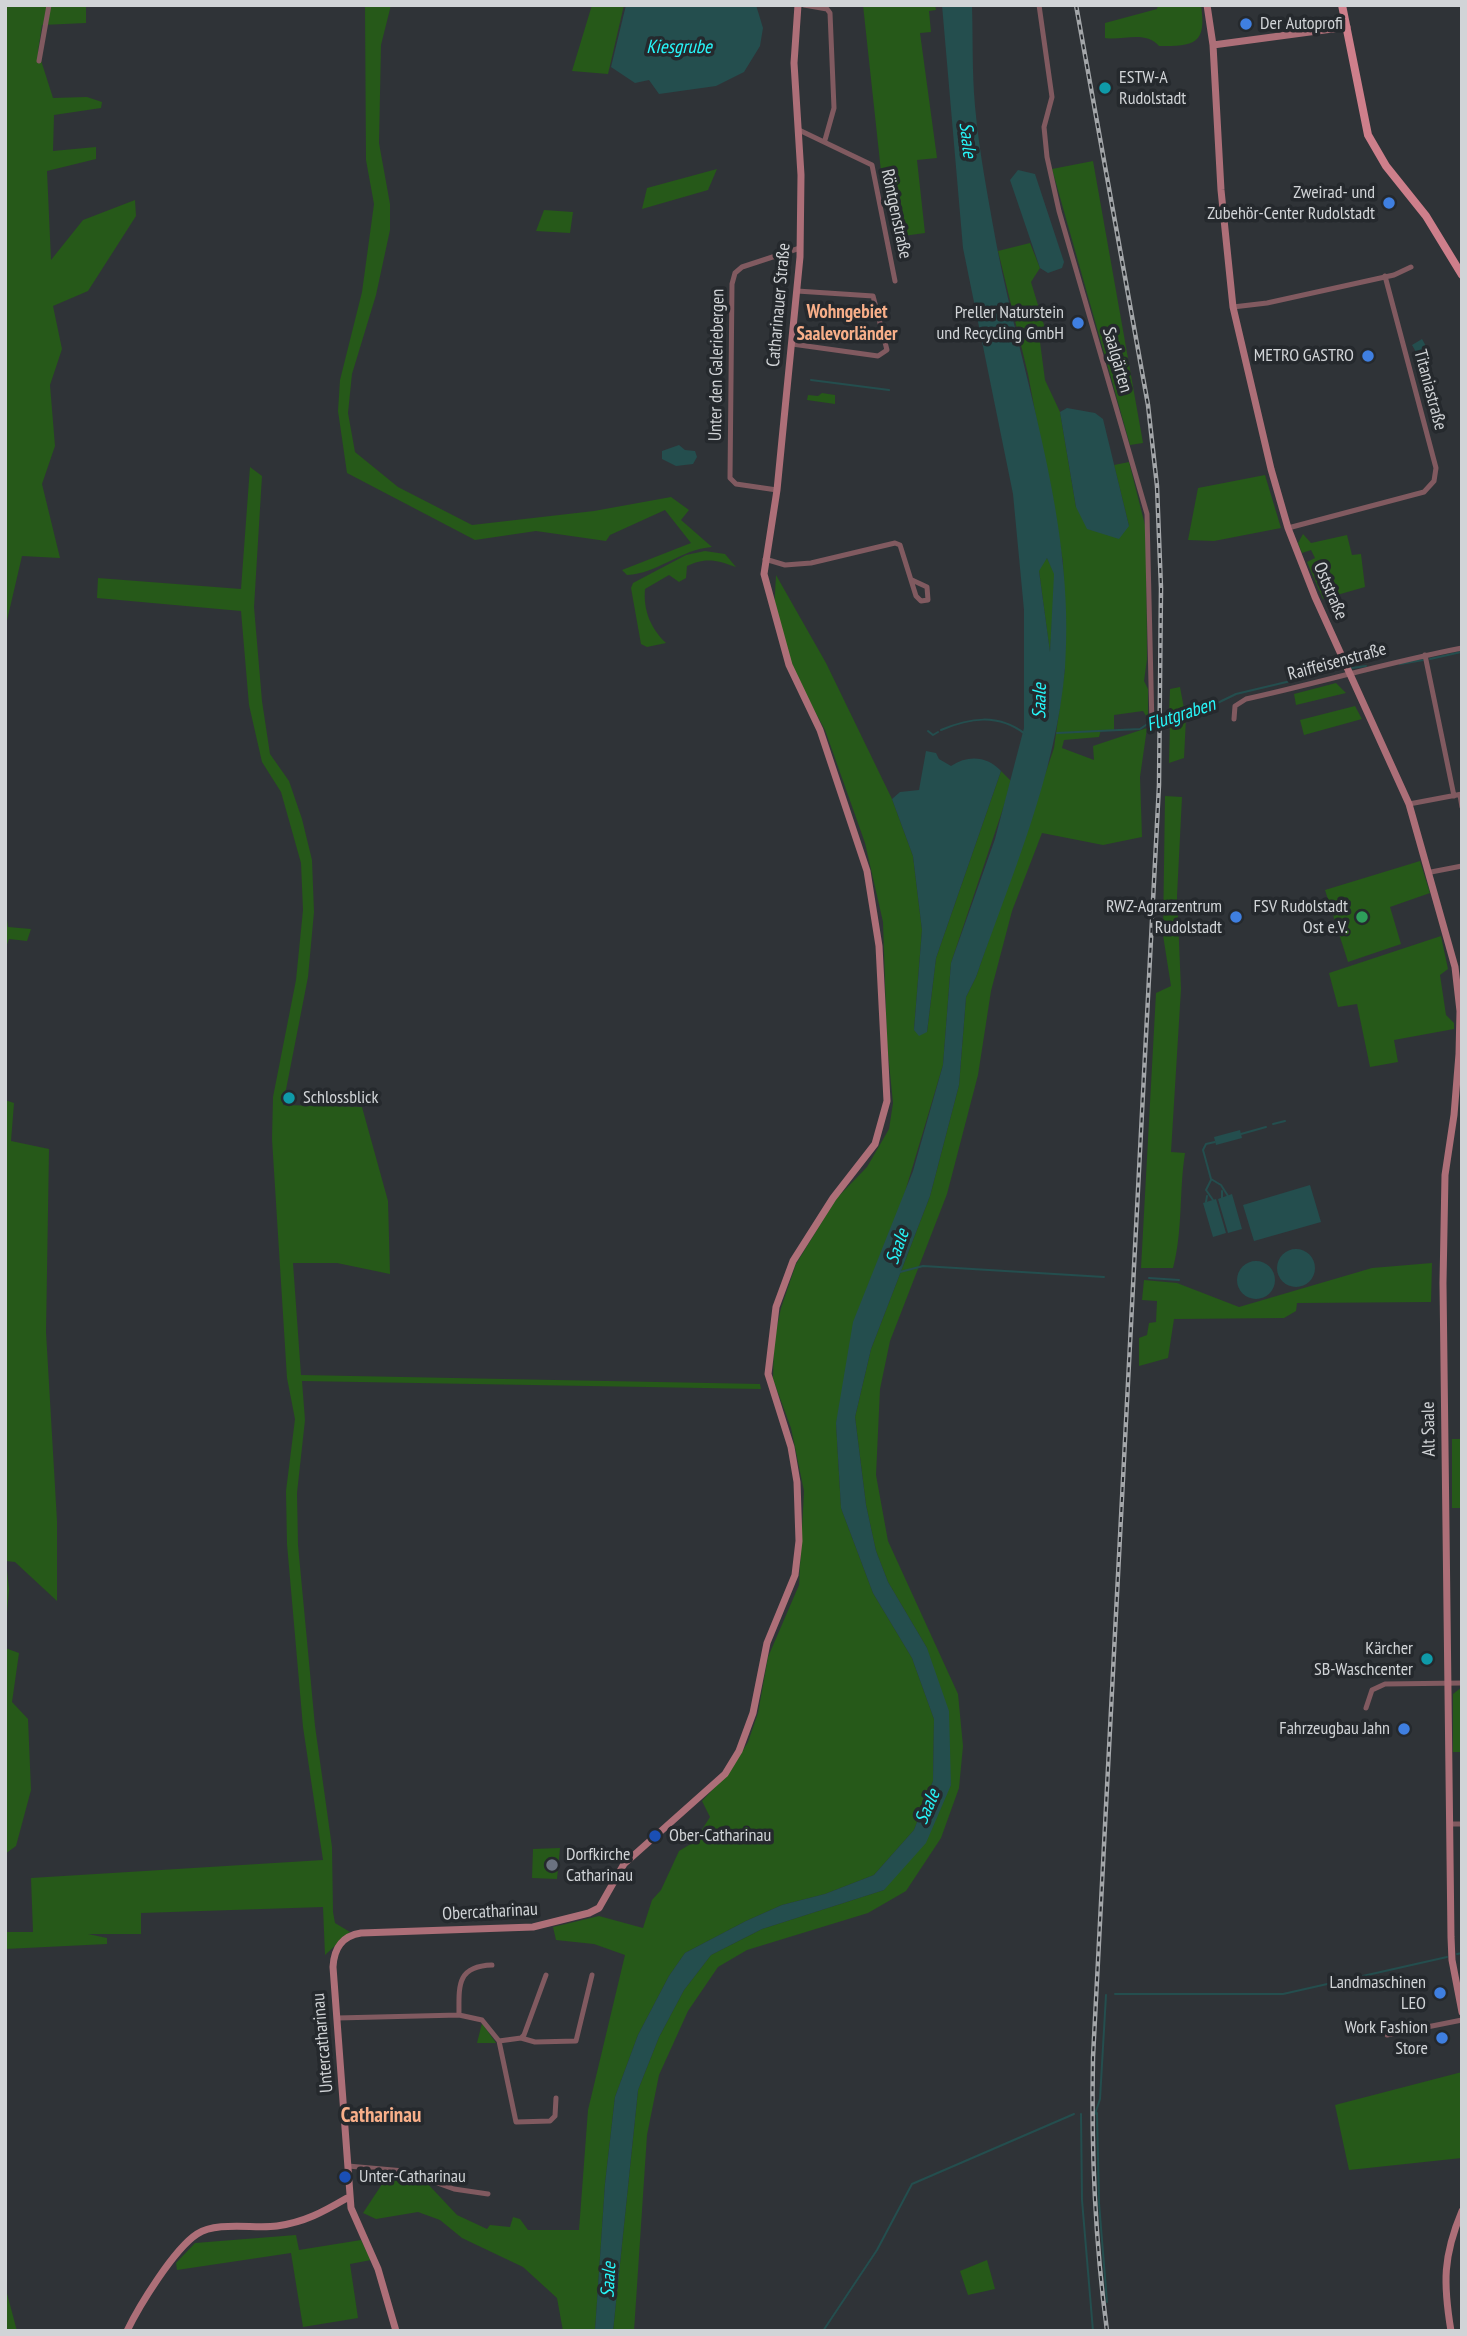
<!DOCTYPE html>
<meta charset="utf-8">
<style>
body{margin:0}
#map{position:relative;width:1467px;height:2336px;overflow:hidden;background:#2f3337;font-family:"PT Sans Narrow",sans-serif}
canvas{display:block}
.frame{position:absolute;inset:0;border:7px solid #d1d4d7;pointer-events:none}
</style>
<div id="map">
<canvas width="1467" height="2336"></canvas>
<div class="frame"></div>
</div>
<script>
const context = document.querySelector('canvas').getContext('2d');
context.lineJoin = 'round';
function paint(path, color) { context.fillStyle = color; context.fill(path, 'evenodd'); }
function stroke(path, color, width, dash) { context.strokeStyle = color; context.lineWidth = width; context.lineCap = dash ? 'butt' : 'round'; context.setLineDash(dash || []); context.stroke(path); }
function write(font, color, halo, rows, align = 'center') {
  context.font = font + ' "PT Sans Narrow",sans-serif'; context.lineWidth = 7; context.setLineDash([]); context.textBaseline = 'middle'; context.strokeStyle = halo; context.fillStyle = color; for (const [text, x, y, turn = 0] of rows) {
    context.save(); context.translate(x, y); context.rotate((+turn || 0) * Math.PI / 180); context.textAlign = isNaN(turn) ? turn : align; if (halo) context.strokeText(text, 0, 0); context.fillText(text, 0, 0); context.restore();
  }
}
paint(new Path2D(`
 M5,5H86V23L42,25L38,51L53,98L87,97L102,102L101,108L54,115L53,151L96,147V159L47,171L51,260L83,220L135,200L136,216L88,291L53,306L62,349L50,385L55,446L42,484L60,558L22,556L5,629Z
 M365,5H391L381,45L379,143L390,204V230L376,295L352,374L348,413L355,452L398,487L472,525L594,511L671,497L689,510L681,520L712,547C681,549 657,574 627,575L622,570L691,543L665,510L610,535L606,541L536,531L475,540L347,473L338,411L340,380L362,292L374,204L366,160Z
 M592,5H624L608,74L572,71Z
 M863,5H935L936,10L929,11L931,32L920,33L937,158L917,160L925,233L903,236L899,198L884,199Z
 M1158,5H1201C1207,45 1194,46 1159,46C1145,30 1123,41 1105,38V23L1157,9Z
 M1093,161L1143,443L1130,445L1052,169Z
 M717,169L708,190L642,209L647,188Z
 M544,210L573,212L570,233L536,231Z
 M1030,243L1040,268L1031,282L1044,325L1040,342L1045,380L1060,412L1076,507L1129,526L1114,465L1129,462L1146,529L1147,659L1144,681L1148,689V719L1143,711L1114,715V730H1101L1099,737L1064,740L1062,748L1094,760L1093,746L1147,728L1140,777L1142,837L1103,845L1042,833L1012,911L991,991L978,1075L947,1194L890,1341L880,1389L876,1475L888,1541L958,1694L963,1746L959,1788L941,1838L906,1891L868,1913L747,1950L718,1967L688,2011L659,2075L647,2135L634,2331H613L638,2090L659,2037L684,1990L711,1955L762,1929L884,1890L951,1785L927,1648L888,1582L876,1551L866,1505L855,1417L871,1349L930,1196L959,1085L966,997L976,977L1054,748L1065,668L1063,562L1028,374L998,251Z
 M822,393L835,395V404L807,400L808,395L818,396Z
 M250,467L262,476L254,607L262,701L270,754L289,781L302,819L312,860L314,912L308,977L283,1105L362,1107L388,1201L390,1274L337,1263H293L301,1375L760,1384L761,1389L302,1381L305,1420L297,1493L298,1545L315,1726L332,1847L333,1912L335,1923L350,1932L325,1955L323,1907L141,1913V1934H88L107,1938V1944L5,1949V1932H33L31,1878L323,1860L303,1727L287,1544L286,1491L295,1419L287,1378L272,1139L273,1097L296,980L303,910L301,863L281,792L262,762L249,705L241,611L97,598L98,578L241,589Z
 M1265,475L1281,528L1214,541L1188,540L1198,488Z
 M1303,534L1311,543L1347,535L1352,555L1361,554L1365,587L1323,599L1307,562L1315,558L1311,550L1302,553L1298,543Z
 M705,551L725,554L736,567C717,560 706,557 687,566L686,578L679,582L669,575L645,589C643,610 651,629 666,643L647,647L641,644L631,588L633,583L686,555Z
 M1047,558L1055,574L1050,653L1039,571L1040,565Z
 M776,575L826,663L892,799L913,856L922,930L914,1030L927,1032L936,958L1001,771L1012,782L951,963L943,1065L836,1423L841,1508L873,1593L912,1658L934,1719L933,1781L914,1830L874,1875L825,1894L782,1905L746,1921L685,1953L669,1976L638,2035L615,2097L605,2184L595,2331H563L557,2298L523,2267L462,2238L440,2220L418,2212L376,2219L363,2213L388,2175L426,2182L457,2215L487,2229L490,2225L510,2227L513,2217L520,2219L528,2230H579L588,2110L625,1955L594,1944L556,1940L553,1927L599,1916L643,1928L652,1900L661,1890L679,1851L694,1842L710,1817L702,1801L731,1770L748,1742L758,1713L768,1657L799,1585L804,1491L791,1428L773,1379L774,1341L781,1308L796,1264L836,1199L867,1167L889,1129L893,1103L887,1043L883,922L865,843L825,730L791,668L774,611Z
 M1336,683L1346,693L1296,705L1294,694Z
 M1180,687L1185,714L1176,716L1169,712L1170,689Z
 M1355,706L1362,719L1304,735L1300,720Z
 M1186,718L1184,758L1169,763L1170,723Z
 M1165,796L1182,797L1177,896L1181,989L1171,1152L1185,1153C1179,1191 1183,1231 1173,1268H1141L1156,993L1171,986L1163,935Z
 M1420,861L1430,893L1390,907L1401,944L1348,962L1325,890Z
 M5,906L8,927L31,929L27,941L9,939L5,950Z
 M1441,936L1448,969L1440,975L1446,1015L1454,1023V1029L1394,1040L1398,1062L1370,1067L1357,1004L1338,1007L1329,973Z
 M5,1100L14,1103L11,1141L49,1149L46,1332L57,1521V1601L15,1562L6,1561L9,1589L5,1637Z
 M1432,1263L1431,1302L1297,1303L1296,1311L1284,1318L1174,1319L1168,1358L1139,1366V1338L1147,1335L1149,1323L1156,1322L1157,1301L1142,1300L1144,1280L1177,1283L1239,1307L1372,1268Z
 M1452,1439H1462V1508H1452Z
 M5,1648L19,1653L12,1702L28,1719L31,1790L16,1846L5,1854Z
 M1462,1687V1752H1453V1694Z
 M560,1848L557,1879L532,1878L533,1849Z
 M482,2023L496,2043H477Z
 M1462,2072V2158L1349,2170L1335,2105Z
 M296,2235L299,2250L361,2240L371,2260L350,2264L358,2318L303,2327L291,2253L177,2270L176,2263L195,2243Z
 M987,2260L995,2289L968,2295L960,2271Z
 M5,2286L17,2331H5Z`), '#265919');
paint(new Path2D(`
 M626,5H756L763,28L760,46L744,72L716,86L659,94L649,80L635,83L611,67Z
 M942,5H972C973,39 972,72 975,106C979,151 988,197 996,242C1023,382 1076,524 1065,668C1056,775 1011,877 976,977L966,997L959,1085L930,1196L871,1349L855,1417L866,1505L876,1551L888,1582L927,1648L949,1711L951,1785L926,1843L884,1890L762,1929L711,1955L684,1990L659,2037L638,2090L613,2331H595L605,2184L615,2097L638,2035L669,1976L685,1953L746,1921L782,1905L825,1894L874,1875L914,1830L933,1781L934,1719L912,1658L873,1593L841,1508L836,1423L853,1322L913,1171L943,1065L951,963L995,839L1024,728V610L1013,494L963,248ZM1047,558L1054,574L1050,652L1039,571Z
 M1018,170L1035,174L1064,262L1062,268L1048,273L1040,268L1010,180Z
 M1422,339L1431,355L1421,361L1412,345Z
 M1067,408L1095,413L1103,419L1129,526L1119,539L1087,529L1076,507L1060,412Z
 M679,445L685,450L695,451L697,457L693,464L676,466L662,459V451Z
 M926,751L936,753L939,759L951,766C968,755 987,756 1001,771L936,958L927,1032L919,1036L914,1030L922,930L913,856L892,799L900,792L919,790Z
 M1240,1130L1242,1138L1216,1145L1214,1137Z
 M1310,1185L1321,1222L1254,1241L1243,1205Z
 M1232,1194L1242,1229L1228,1233L1218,1199Z
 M1216,1199L1226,1233L1213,1237L1203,1203Z
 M1277 1268a19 19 0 1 1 38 0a19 19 0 1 1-38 0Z
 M1237 1280a19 19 0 1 1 38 0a19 19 0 1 1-38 0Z`), '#244e4e');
stroke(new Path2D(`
 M811,380L889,390
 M1430,659L1461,652
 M1400,664L1423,660
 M1352,668L1366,666
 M941,730C969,718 998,713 1025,734
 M928,731L933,735L938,732
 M1057,733L1140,729L1149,723L1203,710L1236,694L1320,674
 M1273,1124L1285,1121
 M1241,1134L1266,1127
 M1215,1142L1206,1144L1203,1150L1211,1179L1221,1185L1228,1196
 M1211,1180L1206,1190L1213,1200
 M1222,1198V1191
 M1206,1202L1207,1196
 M900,1272L923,1266L1104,1277
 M1149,1278L1179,1280
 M1457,1954L1462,1953
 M1115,1994H1283L1447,1957
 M1097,2113L1099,2203L1107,2302
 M1081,2114L1082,2200L1093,2331
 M1095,2114L1100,2099L1106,1995
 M823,2331L877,2250L912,2184L1074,2114`), '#244e4e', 2);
stroke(new Path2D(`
 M804,5L827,9L830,13L834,108L825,140
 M1039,5L1052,97L1044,127L1047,157L1059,211L1147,514L1152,726
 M39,61L49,5
 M799,130L872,165L895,281
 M1233,307L1267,303L1394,275L1411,267
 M792,344L878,356L887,350L873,296L797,291
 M777,490L736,484L730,478L732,284L735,273L742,267L800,248
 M1288,528L1424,492L1434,481L1436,468L1385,276
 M765,559L785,565L811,563L895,543L900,545L916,596L921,601L928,600L927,587L912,580
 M1425,655L1454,796
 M1234,719L1235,706L1246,699C1319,683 1389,662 1462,648
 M1460,795L1462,807
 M1409,804L1462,794
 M1431,872L1462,866
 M1366,1708L1372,1690L1385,1684L1462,1683
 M1450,1824H1462
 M459,2015C459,1987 456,1966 492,1965
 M337,2018L459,2015L482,2020L499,2041L516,2122L550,2121L555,2116L556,2098
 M1387,2035L1462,2020
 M521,2038L535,2042L576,2041L592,1975
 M499,2041L521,2038L524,2035L546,1975
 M348,2166L404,2171L454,2189L488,2194`), '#815a60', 5);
stroke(new Path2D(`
 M1207,5L1213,45L1221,190L1233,307L1271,469L1288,528L1315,597L1409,804L1455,967L1460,1011L1459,1054L1454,1115L1445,1175L1443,1283L1451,1937L1452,1960L1462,2012
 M1213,45L1347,27
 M127,2331C139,2306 174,2249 197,2234C217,2221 254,2229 277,2226C305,2222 323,2212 347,2198L350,2200
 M396,2331L378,2269L351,2208L333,1967C334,1948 342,1936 361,1933L533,1927L589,1913L599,1908L624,1864L725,1774L739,1751L753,1713L767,1643L795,1575L799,1541L797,1482L791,1447L768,1374L776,1307L793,1261L833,1198L875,1144L887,1101L879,946L867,871L820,730L789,665L764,574L777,490L800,257L801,175L794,63L798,5
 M1451,2331C1443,2283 1443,2256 1462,2211`), '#ad6f78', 7);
stroke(new Path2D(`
 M1342,5L1368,135L1386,166L1426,216L1462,275`), '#ce7f8b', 8);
const rail = new Path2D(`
 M1076,5L1148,405L1157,486L1161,588L1159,785L1093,2057C1091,2149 1095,2240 1107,2331`);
stroke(rail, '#a3a6a9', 4.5);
stroke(rail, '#25292d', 2, [5]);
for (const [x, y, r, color] of [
 [1246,24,7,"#3f7fe0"],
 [1105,88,7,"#0f9aa8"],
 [1389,203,7,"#3f7fe0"],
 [1078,323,7,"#3f7fe0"],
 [1368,356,7,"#3f7fe0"],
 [1236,917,7,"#3f7fe0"],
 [1362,917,7,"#2e9e5b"],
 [289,1098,7,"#0f9aa8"],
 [1427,1659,7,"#0f9aa8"],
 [1404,1729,7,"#3f7fe0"],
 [655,1836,7,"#1a4fb4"],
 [552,1865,7,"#6b7280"],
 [1440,1993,7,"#3f7fe0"],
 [1442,2038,7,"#3f7fe0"],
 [345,2177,7,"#1a4fb4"]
]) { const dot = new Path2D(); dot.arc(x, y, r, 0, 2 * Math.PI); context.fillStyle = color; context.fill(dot); stroke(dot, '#25292d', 2.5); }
write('18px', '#d1d4d7', '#25292d', [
 ["Der Autoprofi",1260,24,"left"],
 ["ESTW-A",1119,78,"left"],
 ["Rudolstadt",1119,99,"left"],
 ["Zweirad- und",1375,193],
 ["Zubehör-Center Rudolstadt",1375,214],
 ["Preller Naturstein",1064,313],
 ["und Recycling GmbH",1064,334],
 ["METRO GASTRO",1354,356],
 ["RWZ-Agrarzentrum",1222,907],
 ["Rudolstadt",1222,928],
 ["FSV Rudolstadt",1348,907],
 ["Ost e.V.",1348,928],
 ["Schlossblick",303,1098,"left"],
 ["Kärcher",1413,1649],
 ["SB-Waschcenter",1413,1670],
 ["Fahrzeugbau Jahn",1390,1729],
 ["Ober-Catharinau",669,1836,"left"],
 ["Dorfkirche",566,1855,"left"],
 ["Catharinau",566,1876,"left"],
 ["Landmaschinen",1426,1983],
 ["LEO",1426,2004],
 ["Work Fashion",1428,2028],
 ["Store",1428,2049],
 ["Unter-Catharinau",359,2177,"left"]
], 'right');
write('18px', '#d1d4d7', '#25292d', [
 ["Röntgenstraße",896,214,78],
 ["Catharinauer Straße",779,305,-85],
 ["Saalgärten",1117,360,74],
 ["Unter den Galeriebergen",717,365,-89],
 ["Titaniastraße",1430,390,75],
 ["Oststraße",1330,591,67],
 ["Raiffeisenstraße",1337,662,-15],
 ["Alt Saale",1429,1429,-91],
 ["Obercatharinau",490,1912,-3],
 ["Untercatharinau",323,2043,-95]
]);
write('italic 19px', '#27f7fa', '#25292d', [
 ["Kiesgrube",679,48],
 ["Saale",967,140,83],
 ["Saale",1040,701,-89],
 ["Flutgraben",1181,715,-18],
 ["Saale",898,1247,-71],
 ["Saale",928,1807,-67],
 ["Saale",609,2280,-87]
]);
write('bold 19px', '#f8af89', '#25292d', [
 ["Wohngebiet",847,313],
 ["Saalevorländer",847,335]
]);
write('bold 21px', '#f8af89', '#25292d', [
 ["Catharinau",381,2116]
]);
</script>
